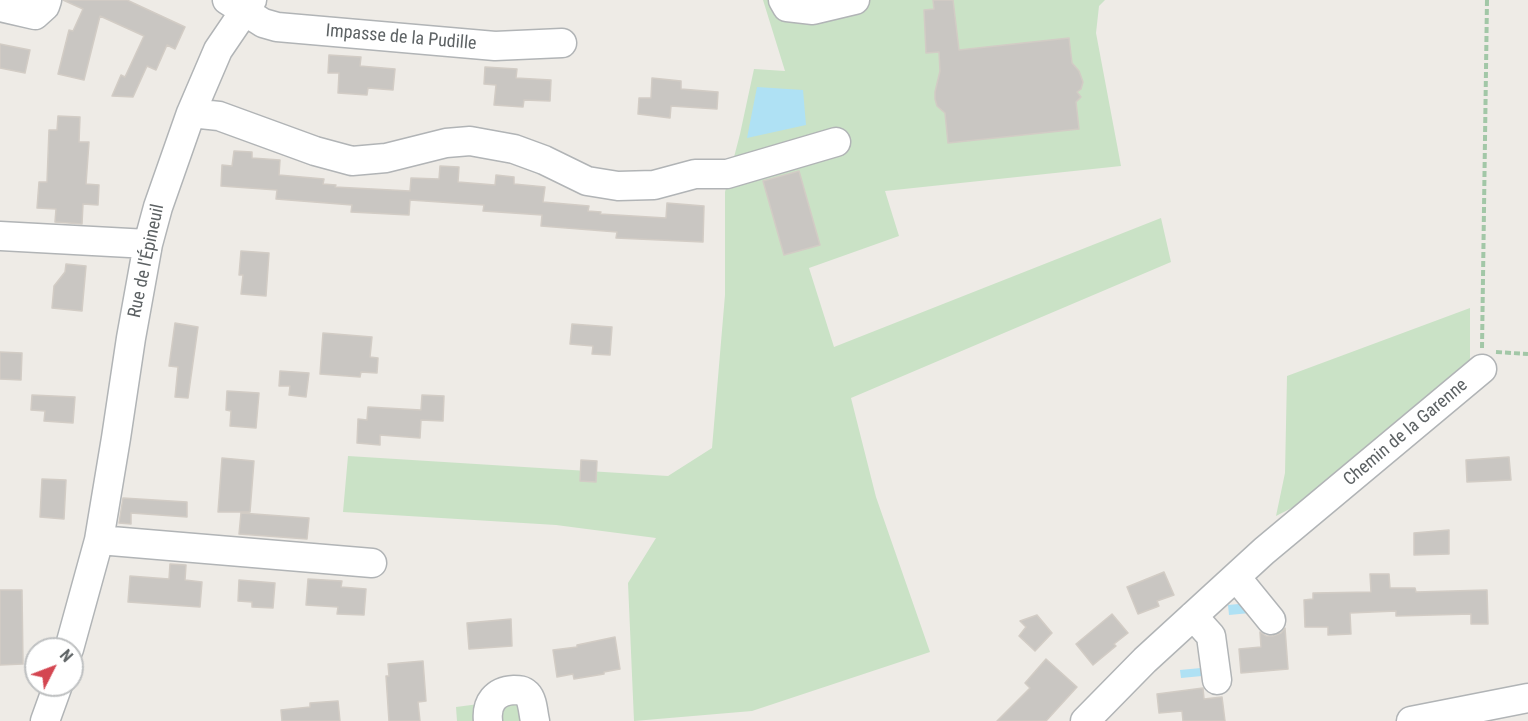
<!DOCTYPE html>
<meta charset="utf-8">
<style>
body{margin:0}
#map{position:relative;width:1528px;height:721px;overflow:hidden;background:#eeebe6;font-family:"Roboto Condensed",sans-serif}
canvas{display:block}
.north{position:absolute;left:24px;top:637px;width:60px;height:60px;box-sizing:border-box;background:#fff;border:2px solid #bec0c1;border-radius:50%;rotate:48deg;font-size:16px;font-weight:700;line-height:24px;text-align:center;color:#5d6264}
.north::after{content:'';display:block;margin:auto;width:21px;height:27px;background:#d44651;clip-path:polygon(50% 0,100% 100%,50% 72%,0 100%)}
</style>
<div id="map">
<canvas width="1528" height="721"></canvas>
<div class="north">N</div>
</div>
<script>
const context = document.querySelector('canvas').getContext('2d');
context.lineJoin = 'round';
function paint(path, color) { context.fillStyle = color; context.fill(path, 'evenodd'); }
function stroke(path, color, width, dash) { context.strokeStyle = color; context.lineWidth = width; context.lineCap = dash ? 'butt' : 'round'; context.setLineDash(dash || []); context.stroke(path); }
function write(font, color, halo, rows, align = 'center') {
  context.font = font + ' "Roboto Condensed",sans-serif'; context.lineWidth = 6; context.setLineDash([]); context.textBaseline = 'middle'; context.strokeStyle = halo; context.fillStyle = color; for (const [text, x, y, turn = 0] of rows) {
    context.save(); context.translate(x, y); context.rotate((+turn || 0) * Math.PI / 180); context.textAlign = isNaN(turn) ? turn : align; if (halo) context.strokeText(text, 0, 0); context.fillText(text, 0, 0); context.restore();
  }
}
paint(new Path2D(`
 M763,0H1105L1099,6L1096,33L1121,166L885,191L899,236L809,268L834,347L1161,218L1171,262L851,398L876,497L930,652L752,711L634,721L628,583L656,538L556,525L343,512L348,456L668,476L712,448L725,295V192L740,134L754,69L785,71Z
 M1470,308V365L1317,495L1276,516L1285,473L1287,376Z
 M513,699L520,707L523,721H497L503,701Z
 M479,704L481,721H457L456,707Z`), '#cae2c6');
paint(new Path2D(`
 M757,87L803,90L806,125L747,138Z
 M1249,603L1250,613L1229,615L1228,605Z
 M1201,668L1202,676L1181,678L1180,670Z`), '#afe1f4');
const building = new Path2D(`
 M63,0H127L185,27L175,49L167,45L156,70L147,66L133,97L112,96L121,75L125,77L144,36L100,16L84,80L58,74L69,30L73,31L83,9Z
 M933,0H953L959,50L1069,38L1072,63L1079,71L1083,82L1081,89L1077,92L1081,97L1076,102L1079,129L948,143L945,113L937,106L935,99V92L940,71L939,52L926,53L924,10L934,9Z
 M0,44L30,50L25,73L0,68Z
 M329,55L361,57L360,66L395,69L393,90L368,88L367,95L338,93L339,73H328Z
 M485,67L517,69L516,78L551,80L550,101L524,100L523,107L494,105L496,85L484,84Z
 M652,78L681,81V89L718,92L717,109L671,106L670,118L638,114L639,98H651Z
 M58,116L80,117L79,142H89L86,184L99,185L98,205L83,204L82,224L55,222L56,209L37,208L39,182H47L49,130H57Z
 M234,151L252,152V158L280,160L279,175L324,179L323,184L336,185L335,187L410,191L411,178L439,179L440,166L459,167L458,182L495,185L496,175L514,177V184L545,187L543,202L589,206L588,211L601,212L600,214L666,218L667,203L704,206L703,242L616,238L617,232L541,226L542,215L483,211L484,205L410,200L409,215L351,212L352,205L276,199L277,190L221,186L222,165L232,166Z
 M799,171L820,245L784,255L763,181Z
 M241,251L269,253L266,296L241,294L243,275H239Z
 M66,264L86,266L82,311L52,308L54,286L65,272Z
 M175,323L198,327L188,398L175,397L178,367L169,366Z
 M572,324L612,327L610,355L592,354L593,346L570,344Z
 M323,333L372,337L370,357L378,358L377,373L361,372L360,377L320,374Z
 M0,352L22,353L21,380L0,379Z
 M280,371L309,373L306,397L289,395L290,386H279Z
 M227,391L259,393L256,428L230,426L231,411L226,410Z
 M32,395L75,397L73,423L44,421L45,411L31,410Z
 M422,395L444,396L443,421L421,420L420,438L380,435V445L357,443L358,419L367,420L368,407L421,410Z
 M1509,457L1511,480L1467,482L1466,460Z
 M222,458L254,461L250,512H218Z
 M581,460L597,461L596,482L580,481Z
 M42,479L66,480L64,519L40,517Z
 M123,498L187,502V517L131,513V524L119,523Z
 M241,513L309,518L307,539L239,534Z
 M1449,530V554L1414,555V533Z
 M170,564L186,565L185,580L202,582L200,607L128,602L130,576L169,579Z
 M1164,572L1174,595L1157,601L1159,606L1138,614L1127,587Z
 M1370,574H1389L1390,588H1415L1416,592L1487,590L1488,624H1471V614L1396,616V611L1350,613L1351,634L1328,635V627H1305L1304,600L1313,599V593L1371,592Z
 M308,579L342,581L341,587L366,589L364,615L337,614L338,607L306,605Z
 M239,580L275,583L273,608L252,607V602L238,601Z
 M0,590H22L23,664L0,665Z
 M1112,614L1128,633L1114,644L1116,646L1093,665L1076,644Z
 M1037,615L1052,633L1035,651L1019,636L1026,627L1020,621Z
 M511,619L512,646L469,649L467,623Z
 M1285,628L1288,669L1241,673L1239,649L1261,647L1260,632L1266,636H1273L1281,633Z
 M615,637L620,669L604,672V674L574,679L573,674L557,677L553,650L577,647V645Z
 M1046,659L1077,687L1046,721H997L1030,688L1025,683Z
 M423,661L426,701L418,702L420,721H389L386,676H389L388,664Z
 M1203,688L1204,699L1222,697L1225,721H1183L1182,711L1159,713L1157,694Z
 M338,701L340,721H282L281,710L310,707V703Z`);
paint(building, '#c9c6c2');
stroke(building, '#d2ccc5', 1.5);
const minor = new Path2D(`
 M227,0L263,23L277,27L495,46L562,43
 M783,0L787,7L813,10L855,0
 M0,7L35,15L45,6L47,0
 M191,113L219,116L315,151L352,161L386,158L446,143L470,141L514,149L544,160L587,181L618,186L654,185L695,174H727L836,142
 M0,236L148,244
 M99,540L372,563
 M1236,577L1271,620
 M1193,616L1211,636L1217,680
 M69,649L99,540L116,438L131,338L148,244L158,207L191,113L218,50L252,0
 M45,721L58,685
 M488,721C486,703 495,691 514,690C519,690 523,690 527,694C533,700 533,713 535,721
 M1085,721L1145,660L1264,551L1482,369
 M1411,721L1528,698`);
stroke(minor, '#b1b4b6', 31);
stroke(new Path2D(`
 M1482,348L1487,0
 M1496,352L1528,354`), '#a2c7a7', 4, [6, 3]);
stroke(minor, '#fff', 28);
write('18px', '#5d6264', '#fff', [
 ["Impasse de la Pudille",401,38,5],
 ["Rue de l'Épineuil",147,261,-78],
 ["Chemin de la Garenne",1406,433,-40]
]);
</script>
